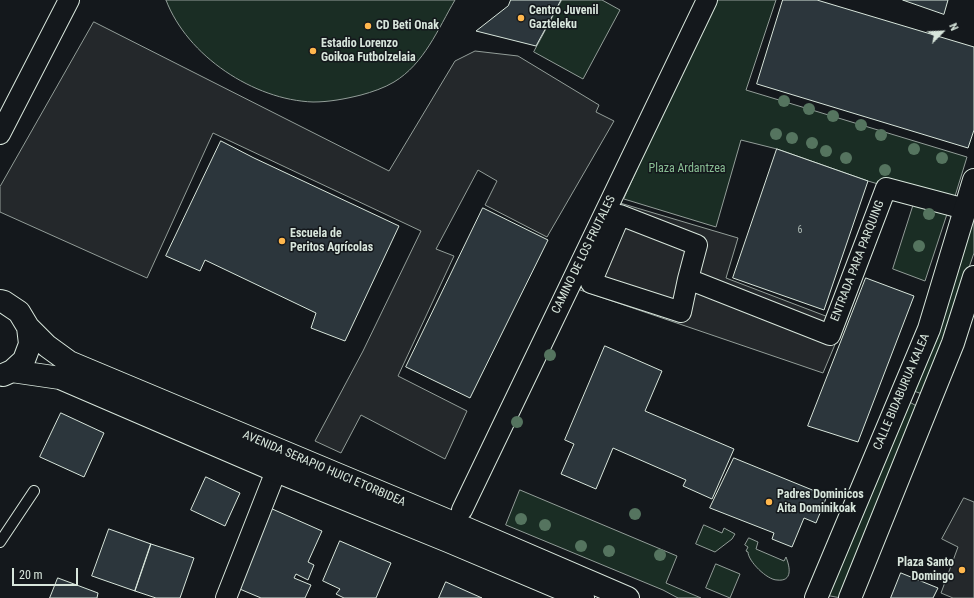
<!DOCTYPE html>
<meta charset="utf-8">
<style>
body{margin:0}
#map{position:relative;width:974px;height:598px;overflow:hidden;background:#14181c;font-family:"Roboto Condensed",sans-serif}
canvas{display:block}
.north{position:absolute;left:922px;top:12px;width:40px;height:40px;-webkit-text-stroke:3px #14181c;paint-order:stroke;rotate:66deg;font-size:11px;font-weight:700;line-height:16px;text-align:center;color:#d8e6dc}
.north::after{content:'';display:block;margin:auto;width:14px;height:18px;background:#d8e6dc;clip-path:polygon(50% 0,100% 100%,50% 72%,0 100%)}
.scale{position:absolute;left:12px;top:568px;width:66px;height:18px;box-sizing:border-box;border:2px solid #d8e6dc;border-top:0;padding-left:5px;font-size:12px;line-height:14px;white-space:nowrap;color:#d8e6dc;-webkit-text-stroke:3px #14181c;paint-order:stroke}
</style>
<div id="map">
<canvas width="974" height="598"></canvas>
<div class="north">N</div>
<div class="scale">20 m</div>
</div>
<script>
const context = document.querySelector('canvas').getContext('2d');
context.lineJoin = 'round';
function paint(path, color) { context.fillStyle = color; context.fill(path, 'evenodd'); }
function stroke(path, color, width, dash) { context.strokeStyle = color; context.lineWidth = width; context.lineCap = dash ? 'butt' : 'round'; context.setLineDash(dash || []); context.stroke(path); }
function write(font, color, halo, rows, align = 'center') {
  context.font = font + ' "Roboto Condensed",sans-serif'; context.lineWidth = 3; context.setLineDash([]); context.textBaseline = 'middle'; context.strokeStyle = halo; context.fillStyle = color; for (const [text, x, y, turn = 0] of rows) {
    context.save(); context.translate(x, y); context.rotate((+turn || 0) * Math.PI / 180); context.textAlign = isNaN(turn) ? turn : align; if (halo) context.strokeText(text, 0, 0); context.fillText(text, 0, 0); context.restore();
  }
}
const green = new Path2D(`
 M166,0H455C438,29 424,64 394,82C384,88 372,92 361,95C345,99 329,102 313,102C254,100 187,56 166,0Z
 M562,0H602L620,10L583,79L534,52Z
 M714,0H776L746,90L967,157L952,206L868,181L777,149L741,140L716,227L624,199Z
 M916,197L949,208L925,281L893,269Z
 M974,198V253L925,395L911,390Z
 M906,400L920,408L841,598L825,595Z
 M520,490L677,556L666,583L701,598H678L663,590L506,525Z
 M704,525L722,533L724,528L735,534L732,539L715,552L696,544Z
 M749,538L758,542L756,549L784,561L786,557C790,567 793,582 777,580C767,580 748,561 748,552L746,551L748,547L745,545Z
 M716,564L740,574L730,598L706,588Z`);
paint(green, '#1a2d24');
stroke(green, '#939e99', 1);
const parking = new Path2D(`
 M94,22L389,171L455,61L475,51L518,56L599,105L596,112L614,121L547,237L485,205L497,181L478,170L436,249L454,256L398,376L467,411L445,459L361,415L341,453L315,441L363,351L421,231L213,133L147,278L0,212V187Z
 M620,203L738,238L726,278L844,323L823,373L580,290Z
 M964,498L974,502V598H953L941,593L958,547L942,539Z`);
paint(parking, '#24282b');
stroke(parking, '#939e99', 1);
const building = new Path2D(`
 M511,0H561L536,46L476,31L508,6Z
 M783,0H817L974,47V130L968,148L757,84Z
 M903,0H948L944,14Z
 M221,141L254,158L399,226L345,341L311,328L316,313L205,260L200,271L166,256Z
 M777,149L868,181L824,310L733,278Z
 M483,208L548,240L470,398L406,367Z
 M866,278L914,296L858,442L808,426Z
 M605,346L662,371L645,411L734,449L712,499L683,486L686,480L613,448L596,489L561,474L574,444L565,440Z
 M61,413L104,433L84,477L40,457Z
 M734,458L827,496L816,523L804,518L792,547L772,539L774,533L710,508Z
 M206,477L240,493L225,526L191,510Z
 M270,508L322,531L308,562L314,565L308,580L296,574L294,578L311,585L305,598H261L235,587Z
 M109,529L151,544L135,591L92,576Z
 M340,541L391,563L376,598H344L336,594L340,589L323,581Z
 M151,544L194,558L180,598H156L135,591Z
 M901,573L938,588L933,598H891Z
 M58,578L98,593L97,598H50Z
 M446,582L482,598H439Z`);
paint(building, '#2c363c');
stroke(building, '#d8e6dc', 1);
const lane = new Path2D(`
 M0,542L34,491`);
const street = new Path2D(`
 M0,134L69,0
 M688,279L681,312L591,283L620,215L697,245L688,279L830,335L886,188L965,209
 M462,510L707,0
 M226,598L276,471`);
const secondary = new Path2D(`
 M0,301L4,302L19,312L28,327L30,344L24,360L12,371L3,375
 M28,327L47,346L69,362L456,524L628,598
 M12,371L60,378L276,471L448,541L583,598
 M816,598L929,329L974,180
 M850,598L953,343L974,277`);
stroke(lane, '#d8e6dc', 12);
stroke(street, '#d8e6dc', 22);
stroke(secondary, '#d8e6dc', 24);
stroke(lane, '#14181c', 10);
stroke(street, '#14181c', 20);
stroke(secondary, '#14181c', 22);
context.fillStyle = '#55745f';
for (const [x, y] of [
 [784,101],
 [809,109],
 [833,116],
 [861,125],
 [776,134],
 [881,135],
 [792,138],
 [812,143],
 [914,149],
 [826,151],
 [846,158],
 [942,158],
 [885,170],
 [929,214],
 [919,246],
 [550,355],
 [517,422],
 [635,514],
 [521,519],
 [545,525],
 [581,546],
 [609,551],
 [660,555]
]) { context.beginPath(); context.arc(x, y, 6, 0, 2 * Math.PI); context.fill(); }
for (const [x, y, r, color] of [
 [521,18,4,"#ffb74d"],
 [368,26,4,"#ffb74d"],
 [313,51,4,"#ffb74d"],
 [282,241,4,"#ffb74d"],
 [769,502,4,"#ffb74d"],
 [962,570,4,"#ffb74d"]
]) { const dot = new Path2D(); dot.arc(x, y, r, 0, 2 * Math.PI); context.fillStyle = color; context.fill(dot); stroke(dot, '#14181c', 1.5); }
write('10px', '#adbab4', null, [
 ["6",800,230]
]);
write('bold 12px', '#d8e6dc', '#14181c', [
 ["Centro Juvenil",529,11],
 ["Gazteleku",529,25],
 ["CD Beti Onak",376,26],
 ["Estadio Lorenzo",321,44],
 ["Goikoa Futbolzelaia",321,58],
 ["Escuela de",290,234],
 ["Peritos Agrícolas",290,248],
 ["Padres Dominicos",777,495],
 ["Aita Dominikoak",777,509],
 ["Plaza Santo",954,563,"right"],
 ["Domingo",954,577,"right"]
], 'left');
write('12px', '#8ac095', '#14181c', [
 ["Plaza Ardantzea",687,169]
]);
write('12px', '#d8e6dc', '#14181c', [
 ["CAMINO DE LOS FRUTALES",584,255,-64],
 ["ENTRADA PARA PARQUING",858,261,-69],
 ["CALLE BIDABURUA KALEA",902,392,-67],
 ["AVENIDA SERAPIO HUICI ETORBIDEA",324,469,23]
]);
</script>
